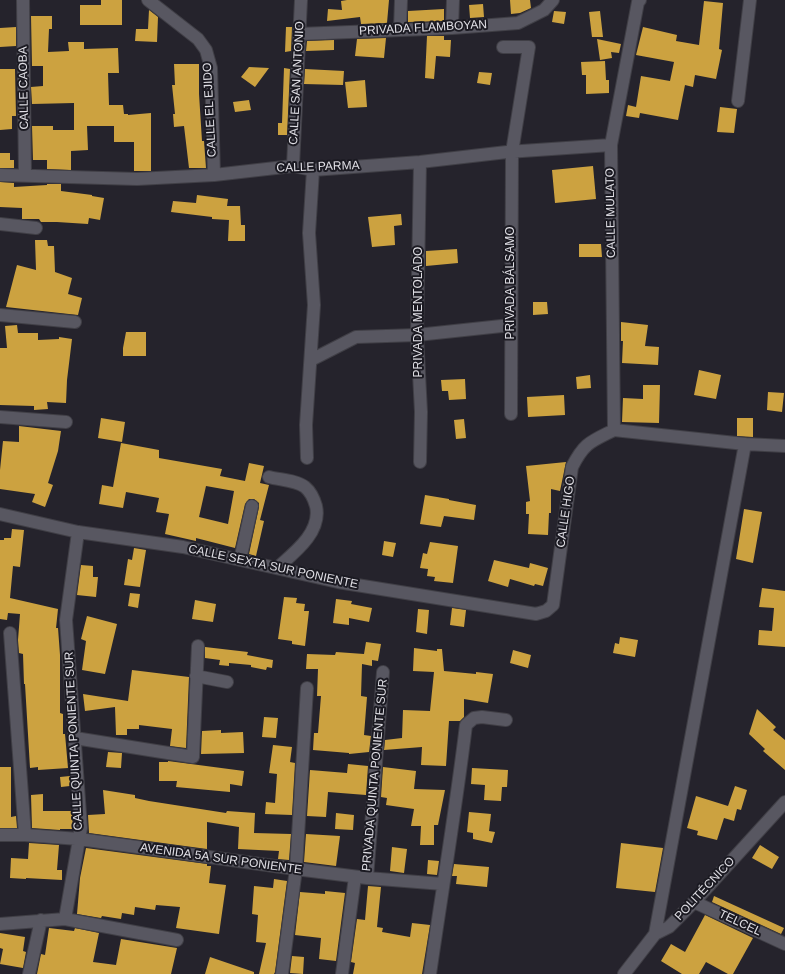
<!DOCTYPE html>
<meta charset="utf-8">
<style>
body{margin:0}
canvas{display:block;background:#25232c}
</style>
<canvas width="785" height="974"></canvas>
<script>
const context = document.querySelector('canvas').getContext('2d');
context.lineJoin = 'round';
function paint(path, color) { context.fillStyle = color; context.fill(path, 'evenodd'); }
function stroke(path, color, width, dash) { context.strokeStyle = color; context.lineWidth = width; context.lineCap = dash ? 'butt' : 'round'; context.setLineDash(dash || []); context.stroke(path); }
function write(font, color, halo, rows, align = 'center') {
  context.font = font + ' Helvetica,sans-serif'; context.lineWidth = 4; context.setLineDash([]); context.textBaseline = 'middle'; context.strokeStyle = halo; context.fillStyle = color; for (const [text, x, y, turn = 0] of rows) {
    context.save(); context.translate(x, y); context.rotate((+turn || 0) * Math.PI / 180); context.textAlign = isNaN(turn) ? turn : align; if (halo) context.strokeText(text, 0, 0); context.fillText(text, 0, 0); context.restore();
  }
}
paint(new Path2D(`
 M101,0H122V25H80V5H101Z
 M347,0H389L387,23L361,24L360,17L327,21L328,9L342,10L341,1Z
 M510,0H530L531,8L520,13L511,14Z
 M704,1L723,3L719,49L722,50L716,79L695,75L693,87L685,85L678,120L640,113L639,118L626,116L628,105L636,107L641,76L670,81L674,62L636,55L643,27L677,35L676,41L699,45Z
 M483,4L484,17L470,18L469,5Z
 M444,9V21L408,22V11Z
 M149,10L158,17L157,42L135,41L136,29H148Z
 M554,11L566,12L564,24L552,22Z
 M600,11L603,37H592L589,12Z
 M31,16H52V29H49L48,52L69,51L68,42H84V49L118,48L119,73H108L109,105H123L124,114H128V115L151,113V171H134V142H114V126H87L88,150L71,151V170L47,169V160H33L32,126H53V130H74V103L32,104L31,87L43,86V66H32Z
 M16,27V46L0,47V28Z
 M286,27H292L291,51L285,52Z
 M427,36H444V40H451L450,57L436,56L434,79L425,78Z
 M386,38L384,58L355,56L357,39Z
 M597,39L621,44L619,53L611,52L612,58L600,60Z
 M334,40V50L306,51L307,41Z
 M605,61L606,80H609V93L586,94V75H582L581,62Z
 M174,64H199V94L202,141H204L206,168H189L184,126L174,127L173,114H175L172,85H175Z
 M249,67L269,68L255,87L241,77Z
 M284,68L290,69L287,135H278V123H282Z
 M0,69H15L16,116H12V129L0,130Z
 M305,69L344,71L343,85L304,84Z
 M479,72L492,73L490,85L477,83Z
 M365,80L367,107L348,108L345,82Z
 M249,100L251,110L235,112L233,102Z
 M720,107L737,109L734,133L717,132Z
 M0,153H10V160H14V168H0Z
 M593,166L596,199L555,203L552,170Z
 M0,182L14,183V187L47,185V184H61V191L92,195V196L104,198L100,220L89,218L88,224L57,222H41L39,219H22V208L0,207Z
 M197,195L228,199L227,206H240L241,225H245V241H228L229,220L212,219V217L171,212L173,201L196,203Z
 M401,214L402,225L394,226L395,245L372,247L368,217Z
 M35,240H47L48,246H54L55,272L72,278L68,294L82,298L78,315L6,307L17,265L36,270Z
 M579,244H601L602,257H579Z
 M457,249L458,263L426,266V251Z
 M533,302H547L548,314L533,315Z
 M621,322L648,325L645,346L659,347L658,365L622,363L623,341H621Z
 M17,325L18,333H38V340L59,339V337L72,339L67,380L66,403L47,402L48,409L34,410V406L0,405V348H7L5,326Z
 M126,332H146V356H123V348Z
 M699,370L721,375L716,399L694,395Z
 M590,375L591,388L577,389L576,377Z
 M465,379L466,399L449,400L448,391H442L441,380Z
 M643,385H660L659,423L622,422L623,398L643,399Z
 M768,392L784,393L782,412L767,410Z
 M564,395L565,415L528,417L527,397Z
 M101,418L125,422L122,442L98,438Z
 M737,418H753V437L737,436Z
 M464,419L466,438L456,439L454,420Z
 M19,426L61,431L58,451L48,483L53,485L45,507L32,502L35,494L0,489V470L3,441L19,442Z
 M121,443L159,450V458L222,469L220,476L245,481L249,463L264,466L260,483L269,485L260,520L264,521L256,556L249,554L259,507V503L254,499H249L245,504L235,548L196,538V541L165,534L169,514L156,512L159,498L126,492L123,508L99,504L102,485L113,487ZM206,486L234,491L228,524L199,517Z
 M566,462L560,491L551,489V513H549L548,535L528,534L529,514H526V502L530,501L526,466Z
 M425,495L449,499V500L476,505L474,520L444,516L441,527L420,524Z
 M744,509L762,512L753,563L736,559Z
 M12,529L24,530L20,567L13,566L10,598L58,609L56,628H58L60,655V713L63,714V734H65L68,768L38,770V767L30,768L25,684H24L23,654L19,653L18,640L20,614L8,613L7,620L0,619V540H4V538H11Z
 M384,541L396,543L393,557L382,555Z
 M430,542L458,546L453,583L434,581L435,577L427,576L428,569L420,568L423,553L427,554Z
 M134,548L146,550L140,587L124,585L128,559L132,560Z
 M494,560L529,568L530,563L548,568L543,586L535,584L534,586L510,579L508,587L488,581Z
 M81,565L93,566V577H98L96,597L77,595Z
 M762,588L785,591V647L758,645L759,630L772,631L774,608L759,607Z
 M130,593L140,594L138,608L128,606Z
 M284,597L297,598L296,603L305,604L304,611H309L305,646L292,644V641L278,639Z
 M336,599L352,601L351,604L372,608L369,622L349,618V625L333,623Z
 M195,600L216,604L213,622L192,619Z
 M452,608L466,610L464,627L450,625Z
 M418,609L429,610L427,634L416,632Z
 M87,616L117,624L105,674L82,670L86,641L81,639Z
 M620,637L638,640L635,657L613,653L615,643L619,644Z
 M366,642L381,644L378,661L372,660V666L362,664L361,696L367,697L364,735L371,736L369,752L349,754V753L313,750L314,733H318L321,696H317L318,669H306L307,654L335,655L336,652L364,654Z
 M205,647L248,652L247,655L273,660L272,668L267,667L266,670L251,667V665L229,663V666L219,665L220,660L205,658Z
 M414,648L437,651V649H442L444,671L476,674V672L493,674L488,703L464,699V717L460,721H449L446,766L421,765L422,747L384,750L385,740L402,738L403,710L430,711L434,672L413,671Z
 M513,650L531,655L528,668L510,663Z
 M132,670L189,677L186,748L170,746L172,729L139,725V729H127V735H116L115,707L85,711L83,694L128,701Z
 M757,709L776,727L773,730L785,740V770L763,751L765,749L749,734Z
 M264,717L278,718L276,738L262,737Z
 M221,730V733L243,732L244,753L201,754L202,731Z
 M273,745L292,747L290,762L295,763L292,815L265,814L266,802L275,803L277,774L269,773Z
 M108,752L122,753L121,768L106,767Z
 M168,761L244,771L242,786L230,784V792L176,787L177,781H159V762H168Z
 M348,764L368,766L366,795L328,792L326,817L307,816L310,770L347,773Z
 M0,767H11V817L16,816L17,828H0Z
 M383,767L416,771L414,789L445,790L438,825H434V845H420L421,826H411L414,809L386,805L387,798L381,797Z
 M472,768L508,770L507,787H502L501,801L484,800L485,785L471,784Z
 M70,776V786L61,787L60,777Z
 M735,786L747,790L741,810L737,809L734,821L724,818L717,840L697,835L698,831L687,828L696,796L728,806Z
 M103,790L135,795V798L149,801L226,813L227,811L255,813L254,833L291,834L289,860L278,859L279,851L238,849L239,827L207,822V849L89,833L88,815L105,814Z
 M43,794V811H72L73,829H60V830L32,828L31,795Z
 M469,812L491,814L489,831L495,832L492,843L473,839V833L467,832Z
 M336,813L354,815L353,830L335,829Z
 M306,834L340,836L336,866L304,862Z
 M29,843L59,845L57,870H62V880L26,878V879L10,878L11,858L28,859Z
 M621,843L663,848L655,892L616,888Z
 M760,845L779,857L772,869L752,858Z
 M392,847L407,849L404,873L390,871Z
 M86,848L207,864V866H211L209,883L226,885L219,934L176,928L180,907L156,905L155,910L135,907L134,915L122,913L121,919L102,916L101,918L77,914L80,878Z
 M428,860L439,861L437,875L427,874Z
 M454,864L489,867L487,887L456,884L457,876H452Z
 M274,879L287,881L275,972L274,974H259L266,943L256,942L258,915L252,914L254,886L273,888Z
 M368,886L381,887L377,927L383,928L382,932L410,937L412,923L430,925L422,974H353L355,963L351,962L357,919L365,920Z
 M325,891L345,893L336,961L319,959L321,938L295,935L300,892L325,894Z
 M714,896L784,928L781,934L712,902Z
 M705,915L753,938L733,974H728L706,962L699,974H682L661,961L671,944L685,952Z
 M49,928L74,931L75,928L99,933L93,962L116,965L121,939L177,948L171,974H37L41,954L45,955Z
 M0,933L25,937L23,951L26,952L23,968L0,964L3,949L0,948Z
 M292,956L304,957L303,974L290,973Z
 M210,957L254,972V974H205Z`), '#cca240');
const minor = new Path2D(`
 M23,0L25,175
 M148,0L198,39L206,50L211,68L214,175
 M452,28L453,0
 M400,30L401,0
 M299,34L452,28L518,23L544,10L553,0
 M503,47H529L512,152L511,414
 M738,101L750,0
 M420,162L417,335L421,412L420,462
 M293,166L301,0
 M0,175L137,179L214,175L293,166L313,170L420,162L507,152L611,145
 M0,224L36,228
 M0,315L75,322
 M311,360L356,337L417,335L511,325
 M0,417L66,422
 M614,430L611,145L638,2L640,0
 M614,430L745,444L785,446
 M307,458L306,425L314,305L309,233L313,170
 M269,477C280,480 296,480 305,487C311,492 314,499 316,506C322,532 294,553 277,568
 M0,514L78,532L183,547L338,582L536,614L546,611L553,605L572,467C584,443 590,442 614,430
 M240,560L252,506
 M10,633L25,835
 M196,676L227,682
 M75,738L193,757L198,646
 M0,835H25L79,839L296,869L367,878L443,884
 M367,878L383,672
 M694,902L785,944
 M65,919L81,828L66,620L78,532
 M0,924L65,919L177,940
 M655,934L745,444
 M29,974L41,920
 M282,974L296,869L307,688
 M342,974L355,877
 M430,974C442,891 456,808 466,725L474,718L482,717L506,720
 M624,974L655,934L669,927L694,902L785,802`);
stroke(minor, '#403f46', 14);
stroke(minor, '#585761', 12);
write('12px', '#e0dfe5', '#1b1a22', [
 ["PRIVADA FLAMBOYAN",423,28,-3],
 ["CALLE SAN ANTONIO",297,83,-87],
 ["CALLE CAOBA",24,88,-91],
 ["CALLE EL EJIDO",210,110,-93],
 ["CALLE PARMA",318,167,-2],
 ["CALLE MULATO",611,213,-91],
 ["PRIVADA BÁLSAMO",511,283,-90],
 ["PRIVADA MENTOLADO",419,312,-90],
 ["CALLE HIGO",566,512,-82],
 ["CALLE SEXTA SUR PONIENTE",273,567,12],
 ["CALLE QUINTA PONIENTE SUR",74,741,-93],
 ["PRIVADA QUINTA PONIENTE SUR",375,775,-85],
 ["AVENIDA 5A SUR PONIENTE",221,859,8],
 ["POLITÉCNICO",705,889,-47],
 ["TELCEL",740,923,25]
]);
</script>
